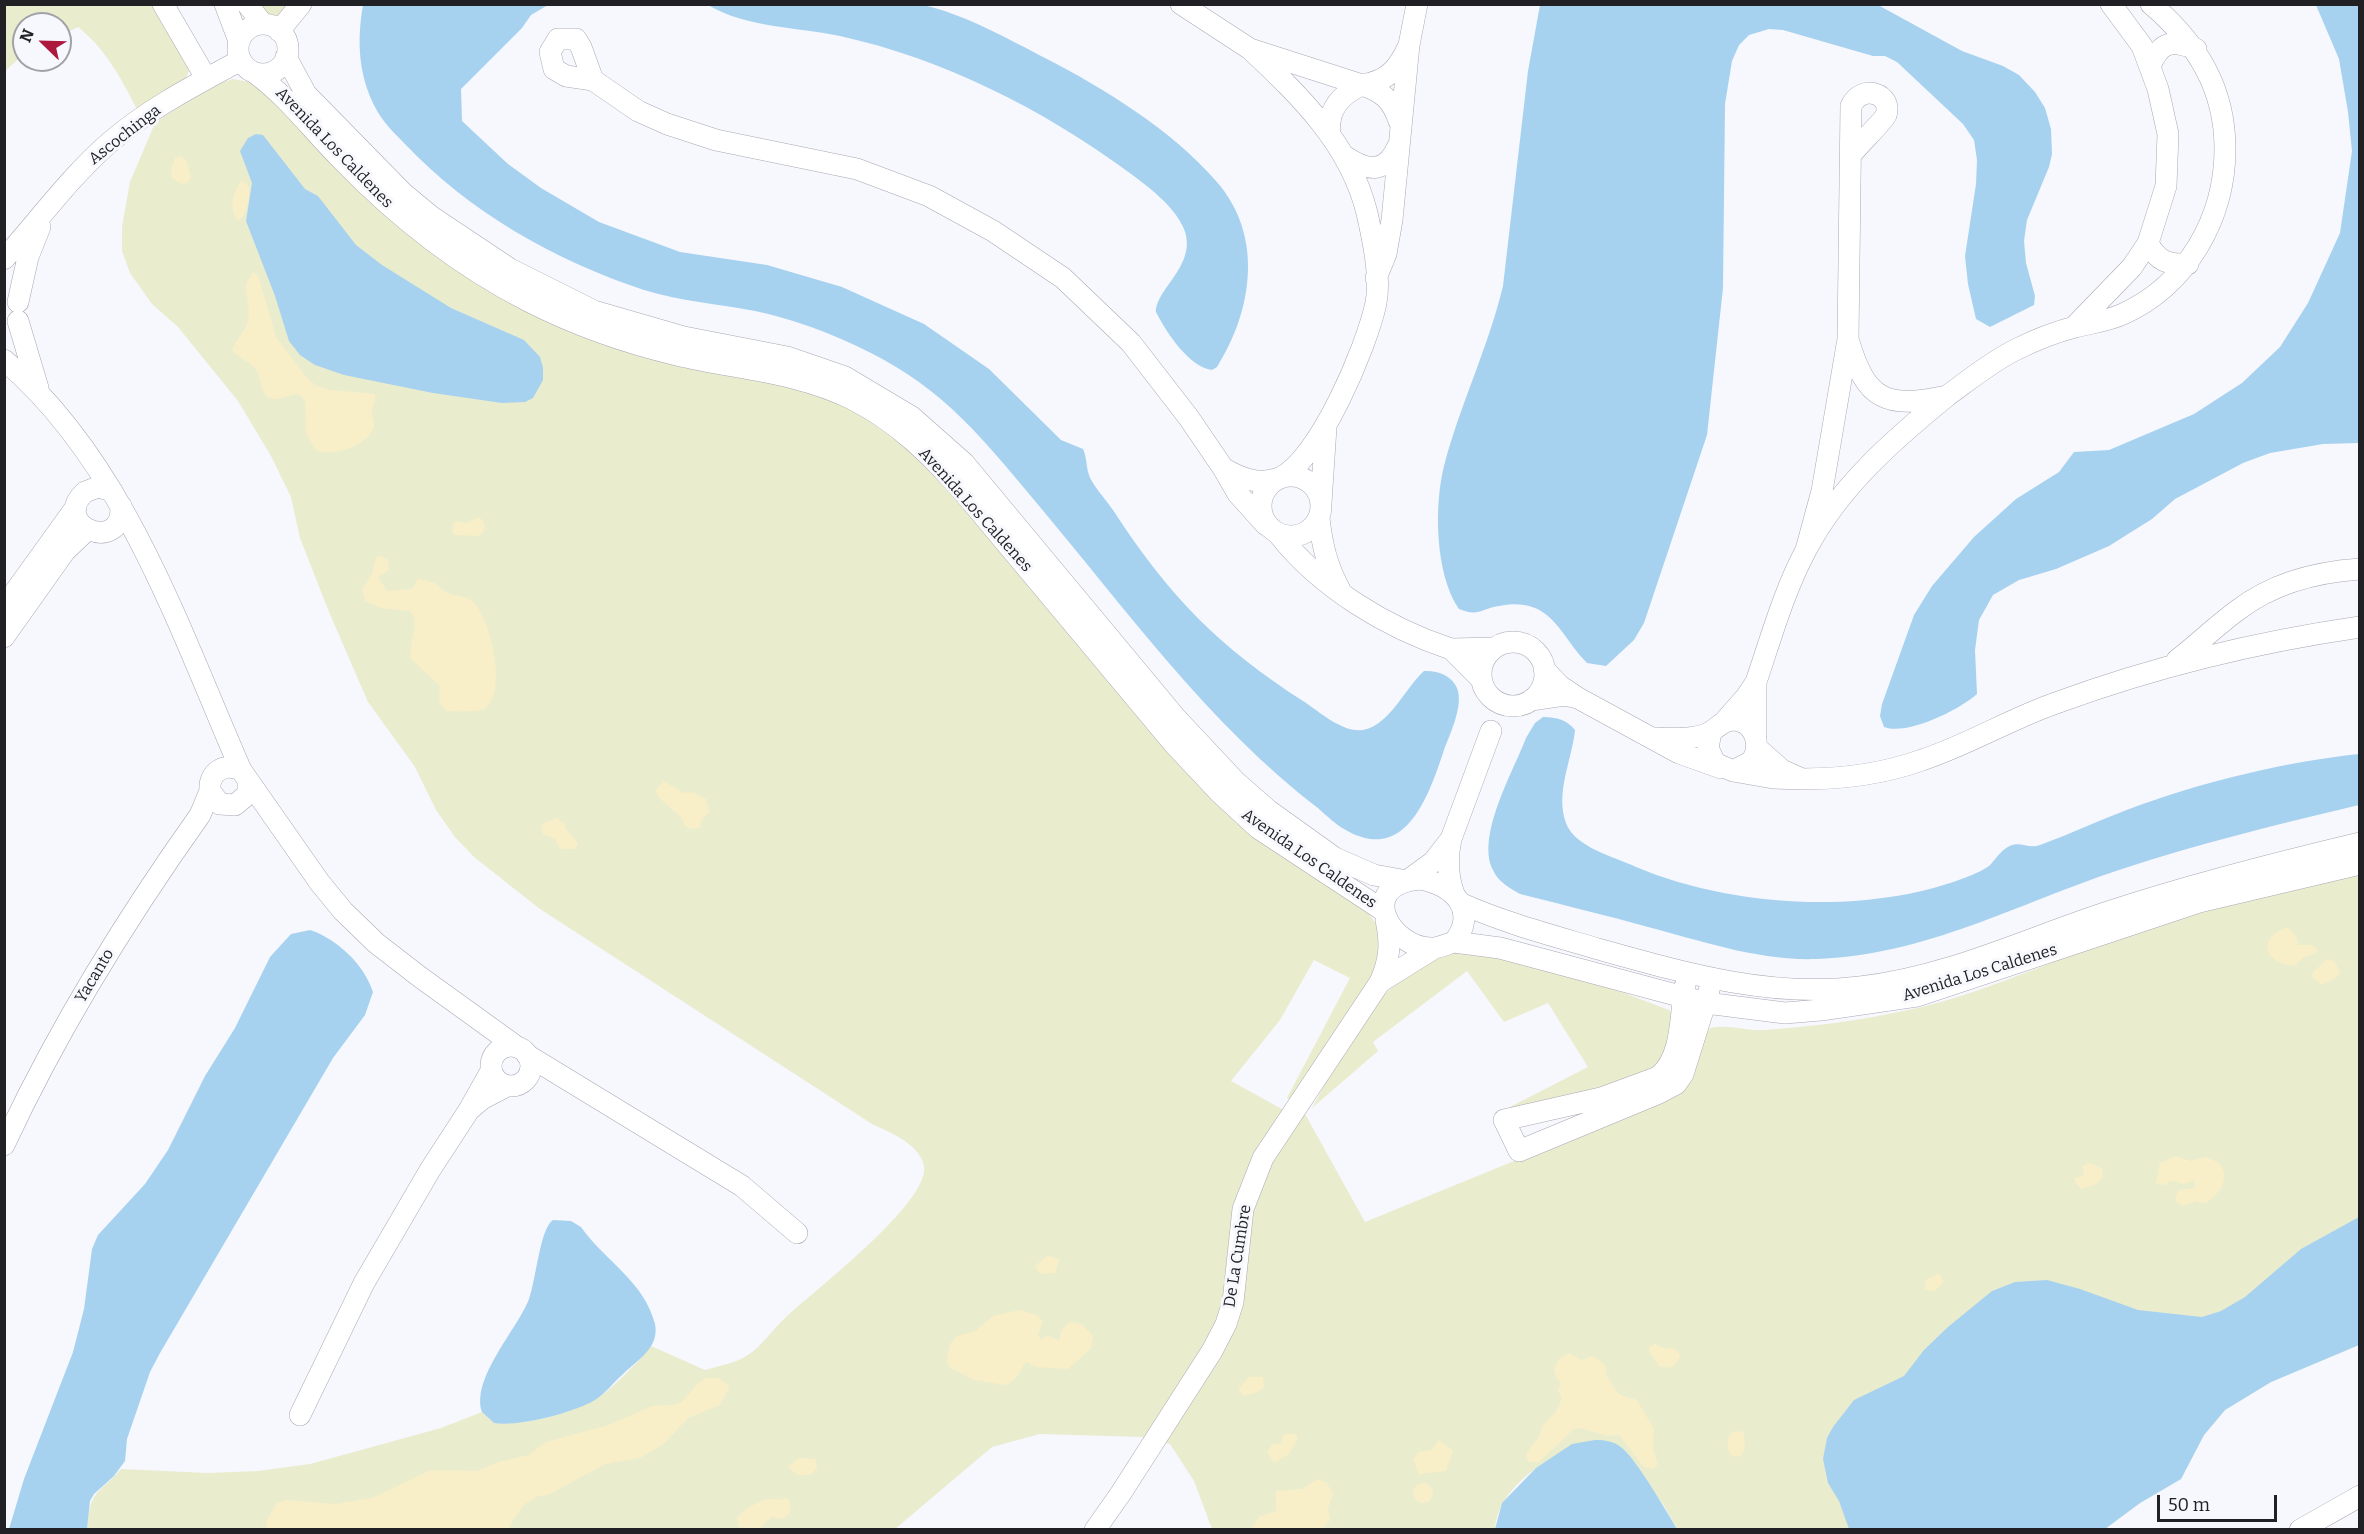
<!DOCTYPE html>
<style>
body{margin:0}
#map{position:relative;width:2364px;height:1534px;overflow:hidden;background:#f7f7fe;font-family:Bitter,serif}
canvas{display:block}
.frame{position:absolute;inset:0;border:6px solid #212125;pointer-events:none}
.north{position:absolute;left:12px;top:12px;width:60px;height:60px;box-sizing:border-box;background:#f7f7fe;border:2px solid #a1a1a7;border-radius:50%;rotate:293deg;font-size:16px;font-weight:700;line-height:24px;text-align:center;color:#212125}
.north::after{content:'';display:block;margin:auto;width:21px;height:27px;background:#ad183e;clip-path:polygon(50% 0,100% 100%,50% 72%,0 100%)}
.scale{position:absolute;left:2157px;top:1495px;width:120px;height:27px;box-sizing:border-box;border:3px solid #212125;border-top:0;padding-left:8px;font-size:18px;line-height:21px;white-space:nowrap;color:#212125;-webkit-text-stroke:4px #f7f7fe;paint-order:stroke}
</style>
<div id="map">
<canvas width="2364" height="1534"></canvas>
<div class="frame"></div>
<div class="north">N</div>
<div class="scale">50 m</div>
</div>
<script>
const context = document.querySelector('canvas').getContext('2d');
context.lineJoin = 'round';
function paint(path, color) { context.fillStyle = color; context.fill(path, 'evenodd'); }
function stroke(path, color, width, dash) { context.strokeStyle = color; context.lineWidth = width; context.lineCap = dash ? 'butt' : 'round'; context.setLineDash(dash || []); context.stroke(path); }
function write(font, color, halo, rows, align = 'center') {
  context.font = font + ' Bitter,serif'; context.lineWidth = 6; context.setLineDash([]); context.textBaseline = 'middle'; context.strokeStyle = halo; context.fillStyle = color; for (const [text, x, y, turn = 0] of rows) {
    context.save(); context.translate(x, y); context.rotate((+turn || 0) * Math.PI / 180); context.textAlign = isNaN(turn) ? turn : align; if (halo) context.strokeText(text, 0, 0); context.fillText(text, 0, 0); context.restore();
  }
}
paint(new Path2D(`
 M153,4L189,71L183,84L138,111C122,80 106,49 78,27L60,36V24H24V54L5,71V5Z
 M259,5H296L278,17H271Z
 M233,79L255,83L350,181L750,377C773,383 796,387 818,395C852,407 883,430 912,452L1367,911L1379,928L1380,963L1293,1102L1287,1098L1350,978L1314,960L1280,1020L1231,1081L1300,1119L1305,1114L1365,1222L1663,1100L1710,1028C1729,1024 1745,1031 1764,1030C1810,1027 1863,1020 1908,1010C1976,996 2040,965 2106,943C2189,914 2274,893 2359,872V1345L2271,1382L2225,1410L2204,1435L2181,1479L2140,1503L2105,1529H1677L1664,1506L1623,1449L1546,1462C1522,1476 1497,1500 1495,1529H1212L1194,1481L1170,1444L1142,1437L1040,1434L992,1447L895,1529L87,1530C90,1489 97,1496 121,1469L208,1473L258,1471L310,1464L441,1428L482,1412L494,1423C526,1425 565,1415 594,1400C610,1392 639,1361 651,1346L705,1370C719,1366 736,1363 748,1355C762,1346 772,1330 784,1319C811,1293 930,1203 924,1166C920,1144 889,1132 872,1124L540,909L474,857L455,837L436,810L415,767L368,702L329,612L300,538L291,497L271,456L238,401L178,327L152,304L130,273L122,251V227L130,182L155,123L210,86Z
 M1453,952H1477L1603,985L1669,1010L1674,1015L1662,1064L1601,1091L1508,1108L1588,1067L1548,1003L1504,1022L1467,971L1373,1042L1378,1051L1312,1108C1347,1047 1380,971 1453,952Z`), '#eaecce');
paint(new Path2D(`
 M181,156L187,162L191,177L188,183L182,184L172,178L171,170L175,158Z
 M242,180L249,187C249,199 248,214 238,221C228,210 233,190 242,180Z
 M253,272L258,275L276,337L308,379L317,386L330,390L375,394C376,401 372,406 372,413C372,418 375,422 374,427C367,446 333,457 315,450L306,433L305,401L299,394C291,394 284,399 276,399C257,399 264,377 254,367C248,360 238,358 232,350C237,337 249,329 249,314C250,298 240,288 253,272Z
 M477,518L482,519L485,526L483,532L478,536L453,535V524L456,521L467,523Z
 M381,556L388,560L389,570L378,577L387,591L412,589L418,579C442,582 435,588 450,594C458,597 465,595 472,601C490,617 508,688 486,708C480,713 455,711 446,711L439,700L440,686L411,659C408,641 421,624 410,611L381,608L365,601L362,590L372,574L376,557Z
 M664,781L683,793L693,792L706,799L709,813L702,819L700,828L691,829L685,826L681,817L658,797L656,790Z
 M556,818L565,824V828L578,843L575,849H560L555,839L543,834L541,828L543,824Z
 M2287,927L2296,936L2298,945H2312L2317,950L2315,954L2304,957L2294,966C2264,962 2256,939 2287,927Z
 M2327,959L2334,961L2340,972L2338,976L2322,985L2312,977L2313,972Z
 M2176,1156L2191,1161L2206,1157L2219,1163C2232,1177 2219,1195 2206,1203L2196,1201C2188,1205 2183,1208 2175,1200L2178,1190L2195,1188L2194,1180L2184,1184L2170,1181L2164,1185L2156,1184L2160,1163Z
 M2089,1163L2103,1169V1177L2095,1185L2081,1189L2075,1182V1178L2084,1176L2082,1166Z
 M1047,1256L1057,1258L1059,1261L1055,1273L1040,1274L1035,1266Z
 M1939,1273L1944,1282L1935,1291L1925,1290L1926,1280Z
 M1020,1310L1037,1315L1043,1321L1038,1335L1041,1340L1048,1335L1059,1341L1061,1331L1069,1322L1082,1324L1093,1336L1091,1348L1068,1369L1037,1367L1026,1362L1016,1378L1007,1385L974,1380L951,1368L947,1362L948,1353L950,1344L957,1336L975,1331L993,1316Z
 M1655,1344L1666,1349L1675,1348L1680,1355L1679,1360L1671,1368L1659,1366L1649,1351L1650,1346Z
 M1569,1353L1581,1360L1594,1356L1605,1365L1607,1377L1620,1395L1637,1400L1654,1429L1653,1450L1658,1464L1654,1469L1644,1467L1619,1435L1607,1436L1581,1428L1574,1429L1539,1462H1530L1526,1458L1527,1452L1539,1437L1542,1426L1555,1413L1562,1398L1558,1390L1561,1383L1556,1377L1554,1368L1561,1357Z
 M1249,1377H1263L1264,1387L1258,1392L1243,1396L1238,1389Z
 M706,1378H718L730,1386L720,1405L688,1418L665,1443L640,1458L605,1464L550,1494L536,1497L525,1504L514,1518L509,1529H266L267,1520L276,1504L285,1500L335,1504L372,1498L431,1470L477,1471L499,1462L529,1455L546,1442L609,1425L652,1406L674,1405L682,1402L697,1384Z
 M1734,1431L1743,1432C1746,1440 1746,1451 1740,1457L1731,1455C1726,1448 1726,1435 1734,1431Z
 M1284,1434H1296L1298,1438L1289,1454L1274,1463L1267,1451L1273,1444H1281Z
 M1439,1440L1453,1451L1446,1471L1419,1474L1413,1459L1419,1452L1432,1450Z
 M799,1458L816,1459L817,1469L810,1475H798L788,1467Z
 M1317,1479L1326,1482L1333,1493L1328,1509L1330,1520L1324,1528L1251,1529L1259,1517L1276,1511V1491L1302,1489Z
 M1413 1493a10 10 0 1 1 20 0a10 10 0 1 1-20 0Z
 M785,1498L790,1501V1513L782,1519L772,1517L764,1523L761,1529L739,1527L737,1518C742,1510 762,1499 770,1499C777,1499 779,1501 785,1498Z`), '#f8efc9');
paint(new Path2D(`
 M363,5H548L531,15L522,28L461,89L462,121L508,164L541,188L599,222L680,252L767,265L842,287L924,324L989,369L1061,440L1083,449C1087,458 1086,466 1089,475C1092,485 1109,503 1115,513C1169,596 1219,647 1303,701C1319,711 1342,733 1363,730C1390,725 1405,688 1424,671C1436,670 1452,675 1457,688C1464,705 1450,734 1444,750C1429,795 1406,866 1344,829C1335,824 1327,816 1319,809C1208,724 1125,608 1035,501C982,438 945,390 869,352C834,334 793,319 755,311C718,304 680,301 644,290C556,261 469,212 405,144C394,133 382,121 375,107C358,74 357,40 363,5Z
 M708,5C758,4 808,4 858,4C878,4 903,1 922,5C965,14 1008,39 1047,59C1105,89 1173,131 1216,181C1264,235 1253,310 1217,367L1212,370C1189,367 1166,332 1156,312C1156,288 1198,265 1184,229C1174,205 1147,186 1127,171C1042,109 944,59 840,36C797,27 747,28 708,5Z
 M1540,5H1878L1962,51L2003,66L2019,75L2035,92L2045,108L2051,129L2052,154L2049,167L2027,220L2024,241L2026,263L2035,296L2034,305L1990,327L1976,319L1968,284L1965,256L1976,184L1977,160L1974,140L1963,124L1897,62L1885,56H1873L1783,30L1769,29L1749,35L1739,45L1732,61L1725,104L1723,288L1707,435L1644,623L1634,640L1606,666L1587,663C1558,634 1552,596 1499,606C1480,609 1479,617 1459,609C1435,575 1434,505 1444,466C1460,405 1488,348 1503,286L1528,71Z
 M2316,5H2359V443L2323,444L2270,453L2243,463L2175,499L2152,519L2109,546L2056,569L2019,580L1993,595L1979,620L1975,650L1977,694C1959,710 1907,736 1884,727L1880,716L1882,704L1914,615L1932,586L1974,537L2016,499L2059,472L2074,452L2109,450L2194,414L2242,383L2280,347L2308,303L2340,233L2352,151L2348,112L2339,59Z
 M256,134L263,135L305,189L318,196L356,245L382,265L451,308L524,340L540,357L543,368V380L533,398L525,402L502,403L433,393L344,375L315,365L300,355L289,341L275,296L246,221L252,183L240,151L248,138Z
 M1543,717C1557,717 1567,720 1575,730C1572,760 1555,793 1566,823C1574,847 1615,857 1636,867C1733,908 1873,916 1972,875C1977,873 1989,867 1991,864C1997,857 2003,848 2012,845C2021,842 2030,849 2040,845C2073,833 2106,817 2140,805C2210,780 2286,762 2359,754V805C2279,824 2197,844 2119,870C2016,904 1927,955 1816,959C1759,961 1702,941 1648,927C1605,915 1563,905 1520,894C1510,888 1498,882 1493,870C1476,836 1513,772 1526,738L1535,723Z
 M310,930C337,939 364,964 373,992L365,1015L333,1058L160,1353L150,1372L127,1439L125,1461L114,1476L94,1494L90,1501L87,1529H9L24,1479L73,1352L84,1309L92,1249L98,1235L145,1184L168,1150L205,1076L235,1028L270,957L291,934Z
 M2359,1217V1345L2271,1382L2225,1410L2204,1435L2181,1479L2140,1503L2105,1529H1849L1839,1501L1828,1483L1823,1459L1827,1438L1833,1427L1854,1400L1904,1376L1924,1350L1948,1327L1992,1291L2015,1282L2047,1280L2080,1289L2138,1310L2202,1317L2221,1311L2245,1297L2301,1249Z
 M553,1220L571,1221L581,1227C605,1261 644,1281 655,1324C660,1348 636,1361 622,1375C613,1383 606,1393 595,1400C573,1413 518,1427 494,1423L482,1412C471,1378 517,1330 529,1299C536,1280 540,1228 553,1220Z
 M1595,1440C1605,1440 1614,1441 1622,1448C1636,1459 1667,1512 1677,1529H1495L1502,1503L1536,1468L1572,1444Z`), '#a6d2f0');
const minor = new Path2D(`
 M163,4L206,78
 M225,4L239,41
 M247,4L263,24
 M1181,4L1250,49
 M238 49a25 25 0 1 1 50 0a25 25 0 1 1-50 0Z
 M279,31L301,4
 M1409,45L1417,4
 M286,57L306,94L403,193L432,217L510,269L594,311L684,337L787,357L845,377L912,417L964,463L1176,718L1236,782L1268,810L1335,858L1374,875L1407,881L1433,862L1451,839C1447,858 1447,875 1454,894
 M2150,66C2161,41 2171,40 2196,49
 M255,73C288,97 312,130 341,159C396,216 458,265 528,301C575,325 626,343 677,355C736,369 798,372 852,399C898,422 933,457 966,495L1174,744L1220,793L1258,828L1384,911
 M593,80L581,47L576,39H558L550,52L554,69L566,76L593,80L638,111L667,124L716,140L857,169L929,196L993,231L1063,278L1131,343L1189,418L1223,468
 M1330,134C1327,110 1341,94 1362,85C1383,92 1392,100 1399,121
 M1346,157C1369,172 1386,173 1398,146
 M2148,243C2157,261 2168,265 2188,264
 M4,259C39,220 70,177 109,143C148,109 195,85 241,60
 M18,302L28,257L40,227
 M18,321L38,388
 M2074,327L2132,267L2148,243L2166,186L2168,134L2158,89L2142,46L2111,4
 M1848,339L1851,106C1862,83 1893,94 1886,115C1883,122 1858,145 1851,155
 M4,360C125,463 179,629 241,770
 M1947,396C1969,380 1991,362 2015,350C2033,341 2055,332 2075,327C2091,323 2108,321 2123,314C2187,285 2225,218 2225,149C2225,88 2197,43 2151,4
 M1261 506a30 30 0 1 1 60 0a30 30 0 1 1-60 0Z
 M112,491L98,487L85,492C49,525 123,556 121,506
 M1321,503L1326,427
 M1319,518C1322,545 1327,566 1340,590
 M1266,525L1238,494L1223,468C1240,478 1259,486 1279,478C1319,461 1367,346 1376,303C1381,276 1373,240 1367,213C1350,144 1300,96 1250,49L1362,85C1388,81 1398,69 1409,45L1392,220L1386,254L1376,278
 M1279,535C1321,588 1387,628 1451,649
 M4,607L76,507
 M4,637L65,551L87,530
 M1481 674a32 32 0 1 1 64 0a32 32 0 1 1-64 0Z
 M2177,660C2198,644 2217,625 2238,610C2273,583 2316,572 2360,569
 M1481,679L1451,649L1494,648
 M1756,682C1771,638 1784,591 1806,550C1839,487 1893,440 1947,396C1886,409 1866,401 1848,339L1822,491L1806,550
 M1578,698L1679,753L1721,768
 M1531,700L1565,695L1578,698L1560,686L1544,669
 M1724,722L1746,697L1756,682V735
 M1656,738C1672,739 1699,740 1712,731C1719,726 1723,721 1732,720C1755,720 1762,745 1752,761L1733,771L1715,763L1708,748L1711,732
 M1733,771L1773,778L1802,779L1782,770L1757,748
 M1802,779C1843,779 1883,774 1922,760C1968,745 2010,719 2056,703C2154,667 2256,642 2360,627
 M248,781V794L235,805L220,804L210,791C208,772 225,762 241,770L320,883L343,911L376,943L420,977L517,1047
 M1451,839L1491,731
 M1420,879C1453,884 1479,911 1454,942C1447,944 1439,948 1432,948C1391,949 1354,885 1420,879Z
 M1460,903C1505,923 1551,935 1598,949C1684,973 1770,998 1860,987C1949,977 2027,938 2111,911C2193,884 2276,863 2360,843
 M1386,920C1391,943 1390,960 1380,982L1433,949
 M1454,942L1500,948L1706,1003L1785,1013L1821,1010L1917,996L2199,902L2360,864
 M1685,986C1680,1015 1683,1058 1658,1077L1601,1098L1504,1120L1519,1151L1659,1093L1676,1084L1683,1074L1709,991
 M491 1066a20 20 0 1 1 40 0a20 20 0 1 1-40 0Z
 M527,1055L742,1186L797,1233
 M491,1071L469,1110L482,1099L507,1086
 M4,1145C58,1029 126,919 200,815L210,791
 M300,1415L364,1283L430,1170L469,1110
 M1095,1530L1121,1493L1212,1351L1226,1324L1233,1302L1243,1209L1263,1158L1380,982
 M2300,1530L2360,1496`);
stroke(minor, '#a9a8b4', 22);
stroke(minor, '#fff', 21);
write('16px', '#212125', '#f7f7fe', [
 ["Ascochinga",125,135,-38],
 ["Avenida Los Caldenes",334,148,46],
 ["Avenida Los Caldenes",975,510,48],
 ["Avenida Los Caldenes",1309,859,35],
 ["Avenida Los Caldenes",1980,973,-17],
 ["Yacanto",95,976,-59],
 ["De La Cumbre",1238,1256,-81]
]);
</script>
